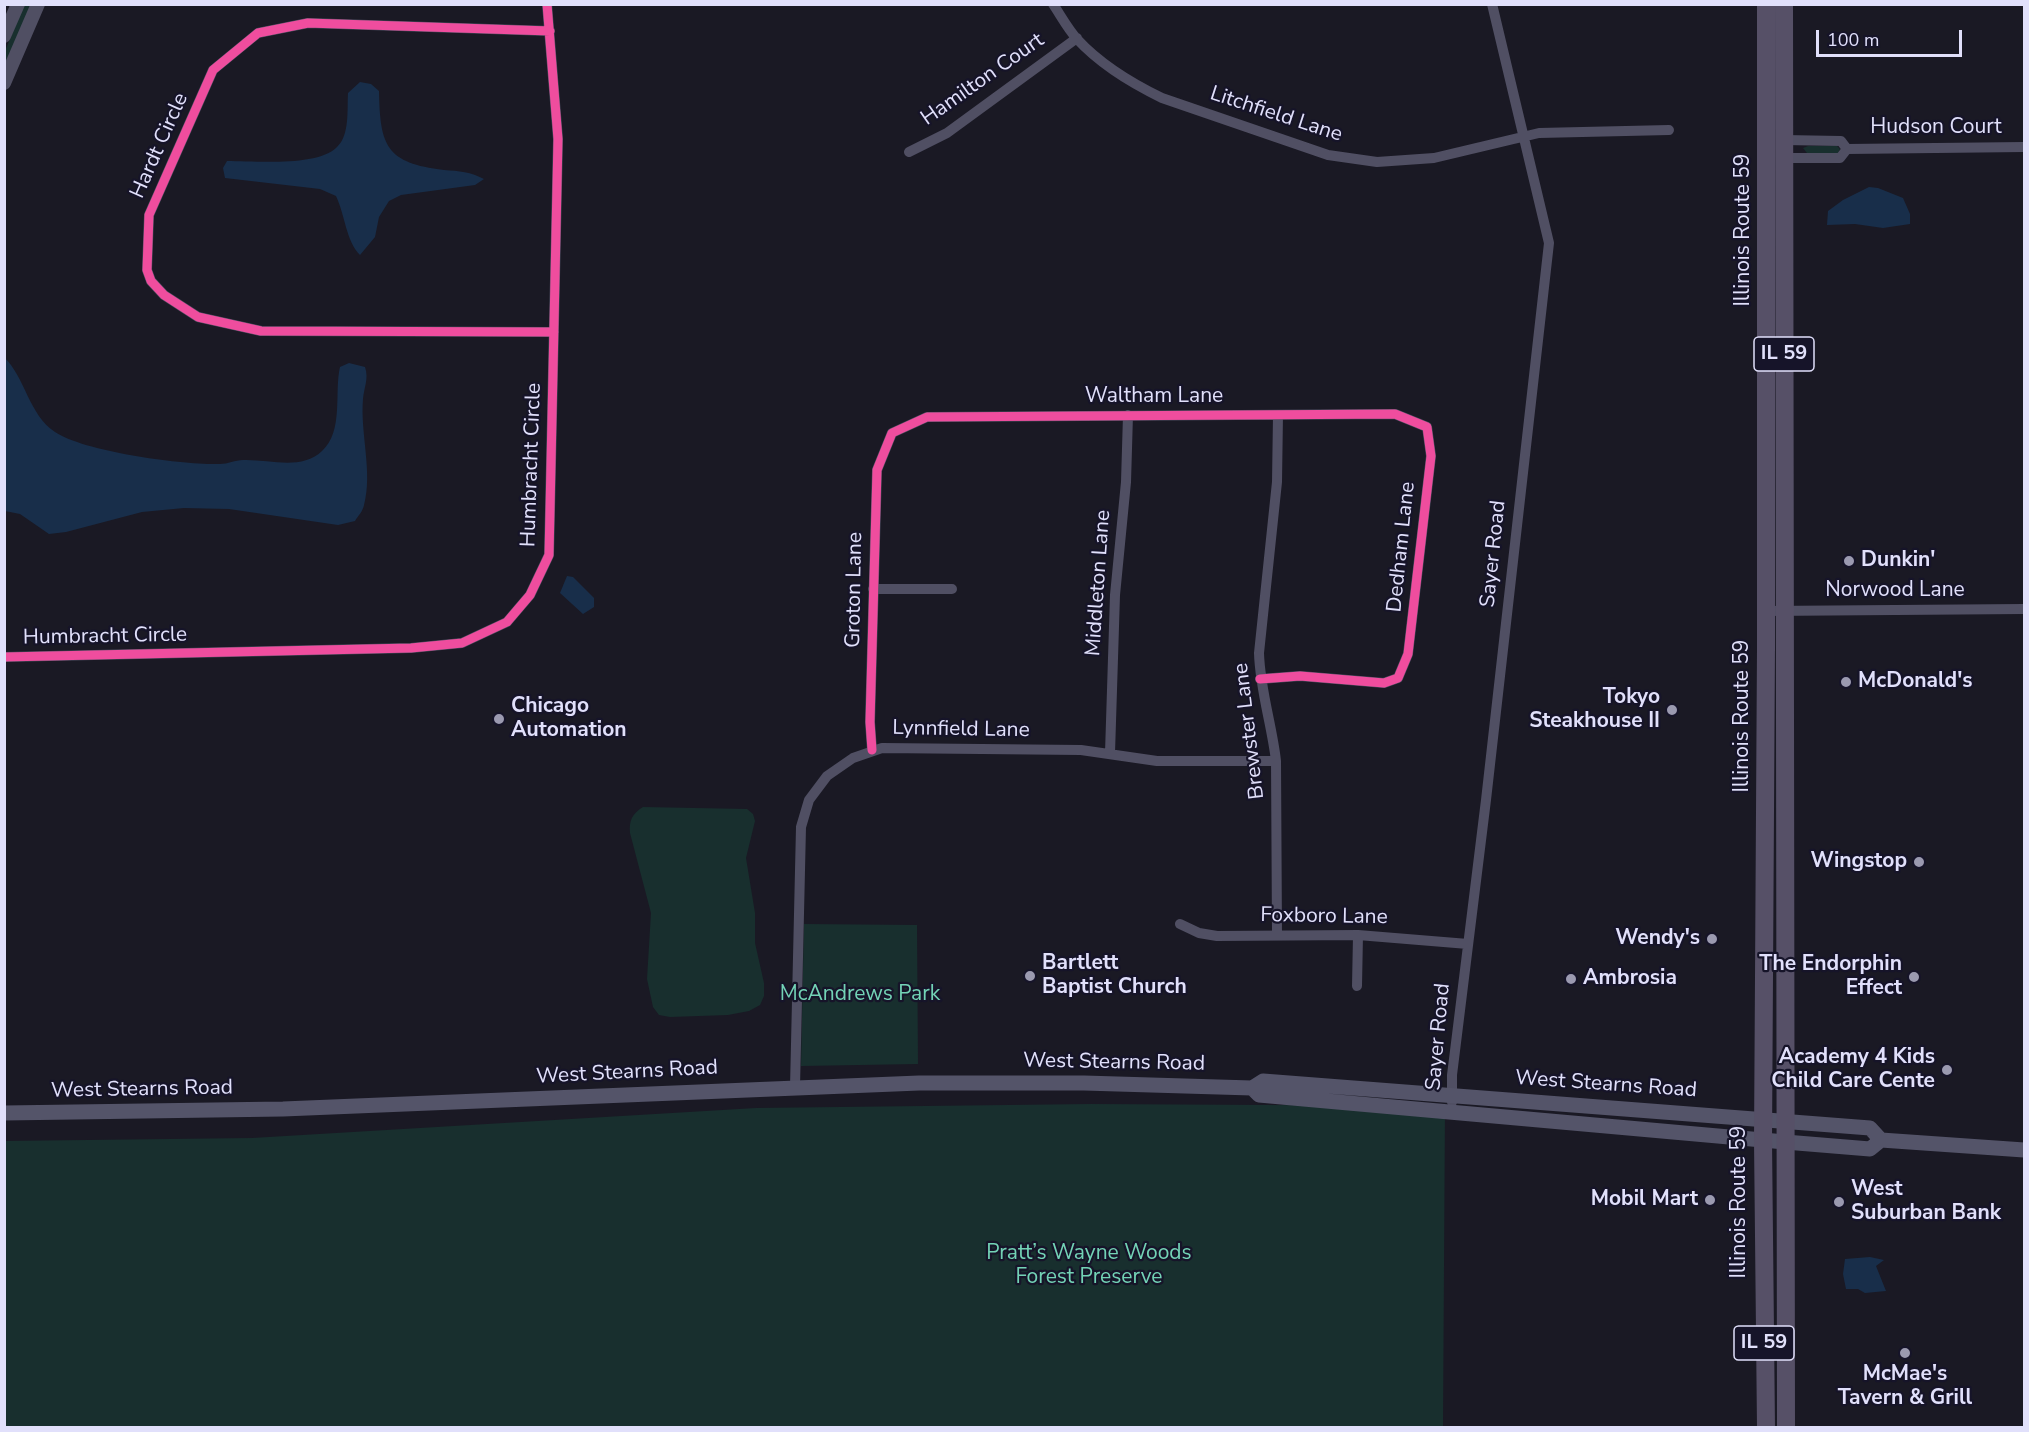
<!DOCTYPE html>
<meta charset="utf-8">
<style>
body{margin:0}
#map{position:relative;width:2029px;height:1432px;overflow:hidden;background:#1a1924;font-family:"Nunito Sans",sans-serif}
canvas{display:block}
.frame{position:absolute;inset:0;border:6px solid #e1e0fb;pointer-events:none}
.scale{position:absolute;left:1816px;top:30px;width:146px;height:27px;box-sizing:border-box;border:3px solid #e1e0fb;border-top:0;padding-left:8px;font-size:18px;line-height:21px;white-space:nowrap;color:#e1e0fb;-webkit-text-stroke:4px #161429;paint-order:stroke}
</style>
<div id="map">
<canvas width="2029" height="1432"></canvas>
<div class="frame"></div>
<div class="scale">100 m</div>
</div>
<script>
const context = document.querySelector('canvas').getContext('2d');
context.lineJoin = 'round';
function paint(path, color) { context.fillStyle = color; context.fill(path, 'evenodd'); }
function stroke(path, color, width, dash) { context.strokeStyle = color; context.lineWidth = width; context.lineCap = dash ? 'butt' : 'round'; context.setLineDash(dash || []); context.stroke(path); }
function write(font, color, halo, rows, align = 'center') {
  context.font = font + ' "Nunito Sans",sans-serif'; context.lineWidth = 4.5; context.setLineDash([]); context.textBaseline = 'middle'; context.strokeStyle = halo; context.fillStyle = color; for (const [text, x, y, turn = 0] of rows) {
    context.save(); context.translate(x, y); context.rotate((+turn || 0) * Math.PI / 180); context.textAlign = isNaN(turn) ? turn : align; if (halo) context.strokeText(text, 0, 0); context.fillText(text, 0, 0); context.restore();
  }
}
paint(new Path2D(`
 M24,5H31L5,67V51Z
 M1808,146H1837L1840,149L1838,153H1807L1803,148Z
 M643,807L747,809L753,814L755,821L746,858L755,913V943L764,983V996L760,1005L749,1011L728,1015L670,1017L659,1015L653,1007L647,979L651,913L630,833C629,820 632,814 643,807Z
 M804,924L917,925L918,1064L801,1066Z
 M1091,1104L1445,1106L1443,1427H5L4,1141L252,1138L756,1108Z`), '#182f2e');
paint(new Path2D(`
 M360,82L371,84L379,91C380,146 386,163 444,170C459,171 471,172 484,179L475,185L401,195L389,201L379,217L375,237L360,255C346,241 345,215 336,196L320,189L225,178L223,168L227,161C255,161 318,167 337,147C350,135 347,109 348,93Z
 M1869,187L1878,188L1903,198L1910,214V224L1883,228L1855,224L1827,225L1828,211L1843,200Z
 M4,357C25,377 29,415 55,432C85,452 183,465 220,464C228,464 235,460 243,460C269,459 301,471 322,451C344,431 334,392 340,367L349,363L365,367C369,379 364,387 363,399C360,433 373,472 364,505C363,511 358,516 355,521L338,525L229,509L184,508L142,512L66,532L49,534L20,514L5,511Z
 M567,576L573,577L594,598V607L583,614L560,593Z
 M1870,1257L1884,1260L1876,1266L1886,1291L1865,1293L1858,1289H1846L1843,1274L1845,1259Z`), '#182e4a');
stroke(new Path2D(`
 M1053,4C1061,16 1068,29 1077,39C1100,64 1131,83 1162,98L1328,155L1377,162L1434,158L1539,133L1669,130
 M550,31L308,23L258,33L213,70L149,215L147,270L151,281L164,295L198,317L261,331L554,332
 M1784,140L1841,141L1847,149
 M1847,149L2024,147
 M909,152L947,133L1077,38
 M1784,158H1840L1847,149
 M873,589H952
 M1766,611L2024,609
 M4,657L411,648L462,643L507,622L530,595L549,555L550,510L558,139L547,4
 M872,750L870,722L877,470L892,433L927,417L1395,414L1427,427L1431,456L1408,654L1398,678L1384,683L1300,676L1260,679
 M1110,753L1115,595L1126,482L1128,415
 M1180,924L1199,933L1217,936L1358,935L1468,944
 M1277,935L1276,761C1272,725 1260,690 1259,653L1277,482L1278,415
 M1357,986L1358,935
 M795,1087L801,827L809,800L827,776L853,758L882,748L1081,750L1157,761H1276
 M1452,1102V1075L1486,800L1549,243L1492,4`), '#504f63', 10);
stroke(new Path2D(`
 M4,36L18,4
 M4,83L38,4`), '#504f63', 14);
stroke(new Path2D(`
 M1252,1088L1259,1095L1785,1142L1870,1149L1881,1140L2024,1150
 M4,1113L283,1109L919,1083H1084L1252,1088L1263,1081L1870,1128L1881,1140`), '#545469', 15);
stroke(new Path2D(`
 M1784,4L1786,1428
 M1766,1428L1763,1140L1766,647V4`), '#565067', 18);
stroke(new Path2D(`
 M550,31L308,23L258,33L213,70L149,215L147,270L151,281L164,295L198,317L261,331L554,332
 M4,657L411,648L462,643L507,622L530,595L549,555L550,510L558,139L547,4
 M872,750L870,722L877,470L892,433L927,417L1395,414L1427,427L1431,456L1408,654L1398,678L1384,683L1300,676L1260,679`), '#ef4d9e', 9);
for (const [x, y, r, color] of [
 [1849,561,6,"#9b9ab0"],
 [1846,682,6,"#9b9ab0"],
 [1672,710,6,"#9b9ab0"],
 [499,719,6,"#9b9ab0"],
 [1919,862,6,"#9b9ab0"],
 [1712,939,6,"#9b9ab0"],
 [1030,976,6,"#9b9ab0"],
 [1914,977,6,"#9b9ab0"],
 [1571,979,6,"#9b9ab0"],
 [1947,1070,6,"#9b9ab0"],
 [1710,1200,6,"#9b9ab0"],
 [1839,1202,6,"#9b9ab0"],
 [1905,1353,6,"#9b9ab0"]
]) { const dot = new Path2D(); dot.arc(x, y, r, 0, 2 * Math.PI); context.fillStyle = color; context.fill(dot); stroke(dot, '#161429', 2); }
for (const [x, y, w] of [
 [1784,354,60],
 [1764,1343,60]
]) { const box = new Path2D(); box.roundRect(x - w / 2, y - 17, w, 34, 4.5); context.fillStyle = '#161429'; context.fill(box); stroke(box, '#e1e0fb', 1.5); }
write('bold 20px', '#e1e0fb', null, [
 ["IL 59",1784,354],
 ["IL 59",1764,1343]
]);
write('21px', '#e1e0fb', '#161429', [
 ["Hamilton Court",983,80,-35],
 ["Litchfield Lane",1276,115,18],
 ["Hudson Court",1936,128],
 ["Hardt Circle",160,146,-66],
 ["Illinois Route 59",1744,230,-90],
 ["Waltham Lane",1154,397],
 ["Humbracht Circle",532,465,-88],
 ["Dedham Lane",1402,547,-84],
 ["Sayer Road",1494,554,-84],
 ["Middleton Lane",1099,583,-86],
 ["Groton Lane",855,590,-89],
 ["Norwood Lane",1895,591],
 ["Humbracht Circle",105,637,-1],
 ["Illinois Route 59",1743,716,-90],
 ["Lynnfield Lane",961,730,1],
 ["Brewster Lane",1250,731,-97],
 ["Foxboro Lane",1324,917,1],
 ["Sayer Road",1439,1037,-85],
 ["West Stearns Road",1114,1063,1],
 ["West Stearns Road",627,1073,-3],
 ["West Stearns Road",1606,1085,4],
 ["West Stearns Road",142,1090,-1],
 ["Illinois Route 59",1740,1202,-90]
]);
write('bold 21px', '#e1e0fb', '#161429', [
 ["Dunkin'",1861,561],
 ["McDonald's",1858,682],
 ["Tokyo",1660,698,"right"],
 ["Steakhouse II",1660,722,"right"],
 ["Chicago",511,707],
 ["Automation",511,731],
 ["Wingstop",1907,862,"right"],
 ["Wendy's",1700,939,"right"],
 ["Bartlett",1042,964],
 ["Baptist Church",1042,988],
 ["The Endorphin",1902,965,"right"],
 ["Effect",1902,989,"right"],
 ["Ambrosia",1583,979],
 ["Academy 4 Kids",1935,1058,"right"],
 ["Child Care Cente",1935,1082,"right"],
 ["West",1851,1190],
 ["Suburban Bank",1851,1214],
 ["Mobil Mart",1698,1200,"right"],
 ["McMae's",1905,1375,"center"],
 ["Tavern & Grill",1905,1399,"center"]
], 'left');
write('21px', '#73d3b6', '#161429', [
 ["McAndrews Park",860,995],
 ["Pratt’s Wayne Woods",1089,1254],
 ["Forest Preserve",1089,1278]
]);
</script>
